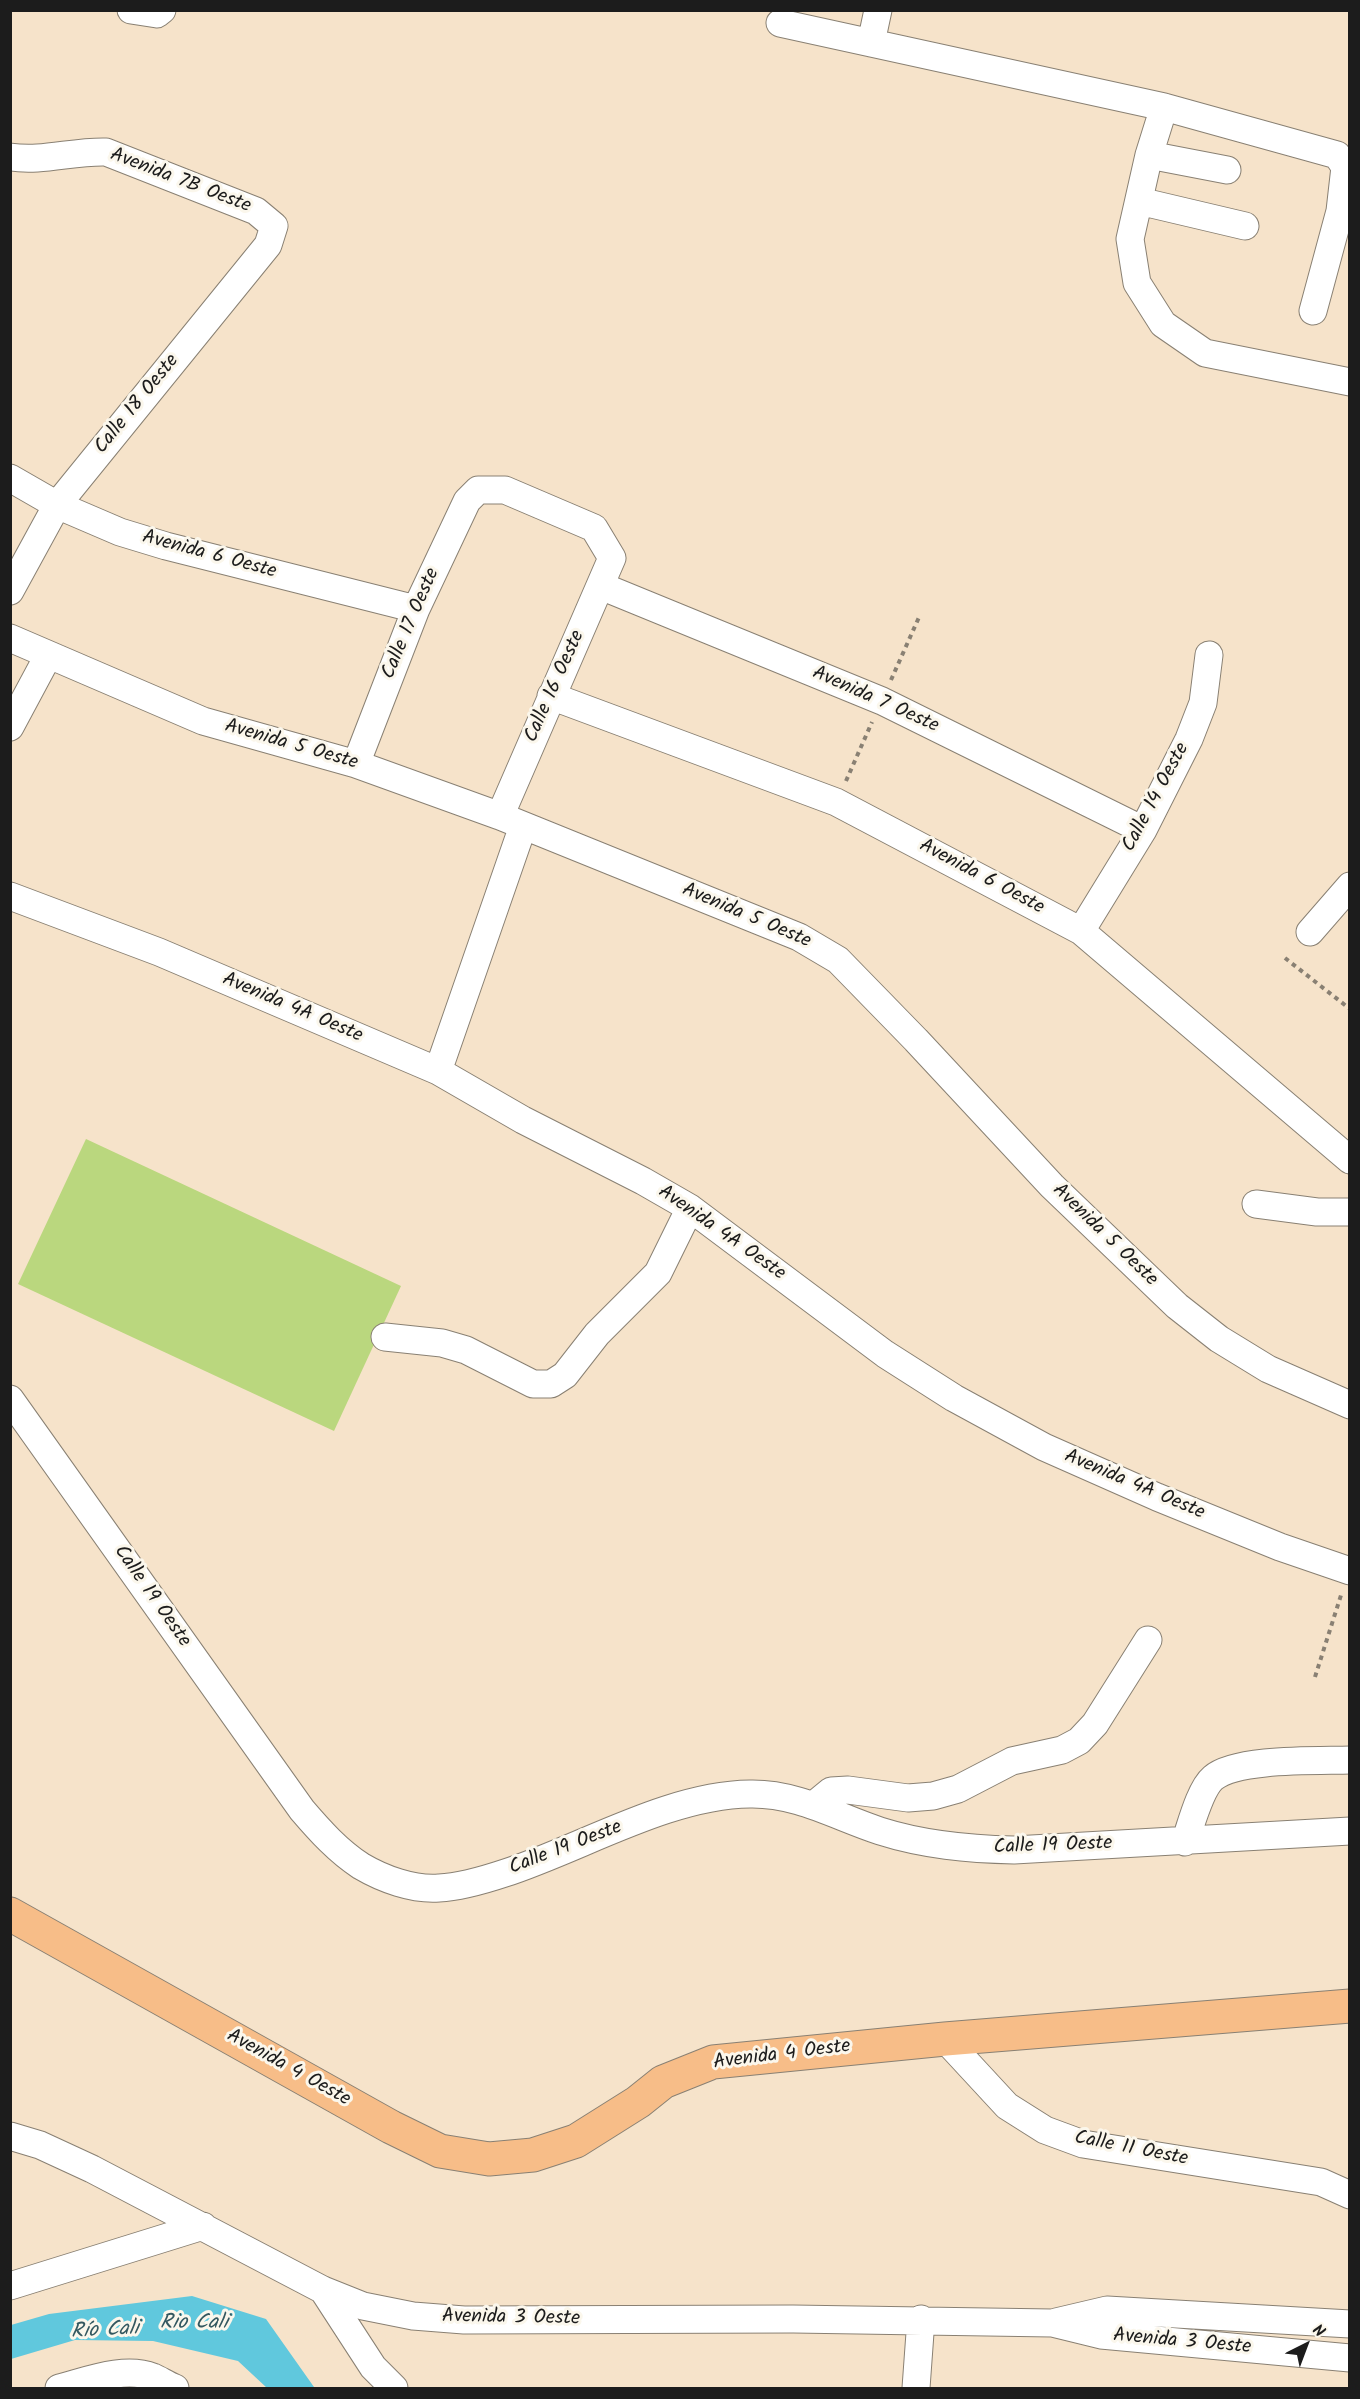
<!DOCTYPE html>
<meta charset="utf-8">
<style>
body{margin:0}
#map{position:relative;width:1360px;height:2399px;overflow:hidden;background:#f6e3ca;font-family:Kalam,sans-serif}
canvas{display:block}
.frame{position:absolute;inset:0;border:12px solid #1c1c1c;pointer-events:none}
.north{position:absolute;left:1276px;top:2315px;width:60px;height:60px;-webkit-text-stroke:4px #fbf7ec;paint-order:stroke;rotate:42deg;font-size:16px;font-weight:700;line-height:24px;text-align:center;color:#1c1c1c}
.north::after{content:'';display:block;margin:auto;width:21px;height:27px;background:#1c1c1c;clip-path:polygon(50% 0,100% 100%,50% 72%,0 100%)}
</style>
<div id="map">
<canvas width="1360" height="2399"></canvas>
<div class="frame"></div>
<div class="north">N</div>
</div>
<script>
const context = document.querySelector('canvas').getContext('2d');
context.lineJoin = 'round';
function paint(path, color) { context.fillStyle = color; context.fill(path, 'evenodd'); }
function stroke(path, color, width, dash) { context.strokeStyle = color; context.lineWidth = width; context.lineCap = dash ? 'butt' : 'round'; context.setLineDash(dash || []); context.stroke(path); }
function write(font, color, halo, rows, align = 'center') {
  context.font = font + ' Kalam,sans-serif'; context.lineWidth = 6; context.setLineDash([]); context.textBaseline = 'middle'; context.strokeStyle = halo; context.fillStyle = color; for (const [text, x, y, turn = 0] of rows) {
    context.save(); context.translate(x, y); context.rotate((+turn || 0) * Math.PI / 180); context.textAlign = isNaN(turn) ? turn : align; if (halo) context.strokeText(text, 0, 0); context.fillText(text, 0, 0); context.restore();
  }
}
paint(new Path2D(`
 M86,1139L401,1286L334,1431L18,1284Z`), '#bad77e');
paint(new Path2D(`
 M192,2296L266,2319L314,2387L318,2388H267L238,2361L153,2341L75,2340L11,2359V2325L49,2314Z`), '#60c8dd');
const minor = new Path2D(`
 M131,10L157,14L162,10
 M780,23L1164,107L1337,155L1345,167L1340,211L1313,311
 M871,43L878,10
 M1164,107L1149,155L1130,239L1137,283L1163,324L1205,353L1350,382
 M1149,155L1227,170
 M10,157C43,162 72,151 106,152L256,211L274,226L268,245L57,505L10,591
 M1139,201L1245,226
 M10,478L57,505L120,532L166,546L416,609
 M601,586L882,701L1143,830
 M10,638L203,721L356,764L500,816L799,937L838,960L916,1040L1052,1186L1177,1306L1219,1339L1268,1369L1350,1405
 M551,696L836,802L1081,931L1350,1160
 M10,727L48,656
 M356,764L416,609L467,501L478,490H505L594,528L612,558L500,816
 M10,896L159,952L438,1071L523,1120L643,1181L690,1208L885,1354L954,1398L1044,1447L1157,1497L1280,1547L1350,1571
 M1081,931L1143,830L1189,739L1203,703L1209,655
 M1310,932L1350,886
 M438,1071L523,826
 M1256,1204L1317,1212H1350
 M385,1337L442,1343L466,1350L533,1384H551L565,1375L597,1334L658,1273L690,1208
 M10,1399L302,1810C320,1831 338,1851 361,1866C383,1879 413,1890 439,1888C461,1887 484,1880 505,1873C582,1848 668,1795 750,1794C797,1793 837,1817 880,1831C924,1845 968,1849 1014,1850L1350,1831
 M814,1805L831,1791L848,1790L908,1798L933,1796L958,1789L1012,1761L1062,1750L1079,1741L1095,1724L1148,1640
 M1185,1842C1191,1825 1200,1789 1213,1778C1236,1758 1317,1761 1350,1760
 M945,2039L1007,2106L1045,2130L1083,2144L1321,2182L1350,2195
 M10,2136L40,2145L92,2169L323,2290L363,2306L413,2316L464,2320L793,2319L1052,2323L1101,2335L1350,2358
 M10,2286L203,2226
 M323,2290L373,2367L394,2388
 M1056,2322L1107,2310L1350,2324
 M59,2388C87,2381 124,2366 153,2377C160,2380 167,2385 175,2388
 M916,2388L921,2319`);
const major = new Path2D(`
 M10,1914L391,2127L440,2151L489,2159L533,2155L576,2141L638,2102L663,2082L713,2062L945,2039L1350,2006`);
stroke(minor, '#898073', 29);
stroke(major, '#898073', 35);
stroke(new Path2D(`
 M891,680L920,615
 M846,781L872,722
 M1285,958L1350,1009
 M1315,1677L1342,1592`), '#898073', 4, [4.5, 4.5]);
stroke(minor, '#fff', 27);
stroke(major, '#f7bd88', 33);
write('20px', '#1c1c1c', '#fbf7ec', [
 ["Avenida 7B Oeste",180,182,21],
 ["Calle 18 Oeste",138,405,-51],
 ["Avenida 6 Oeste",209,556,15],
 ["Calle 17 Oeste",412,624,-67],
 ["Calle 16 Oeste",556,687,-66],
 ["Avenida 7 Oeste",875,701,24],
 ["Avenida 5 Oeste",291,746,16],
 ["Calle 14 Oeste",1157,798,-62],
 ["Avenida 6 Oeste",981,878,28],
 ["Avenida 5 Oeste",746,917,23],
 ["Avenida 4A Oeste",292,1009,23],
 ["Avenida 4A Oeste",721,1234,35],
 ["Avenida 5 Oeste",1104,1236,44],
 ["Avenida 4A Oeste",1134,1486,23],
 ["Calle 19 Oeste",151,1597,55],
 ["Calle 19 Oeste",1053,1847,-2],
 ["Calle 19 Oeste",566,1849,-21],
 ["Avenida 4 Oeste",782,2056,-7],
 ["Avenida 4 Oeste",288,2069,29],
 ["Calle 11 Oeste",1131,2150,11],
 ["Avenida 3 Oeste",511,2319,1],
 ["Avenida 3 Oeste",1182,2343,5]
]);
write('italic 21px', '#345860', '#fbf7ec', [
 ["Rio Cali",194,2324],
 ["Río Cali",105,2332,-3]
]);
</script>
